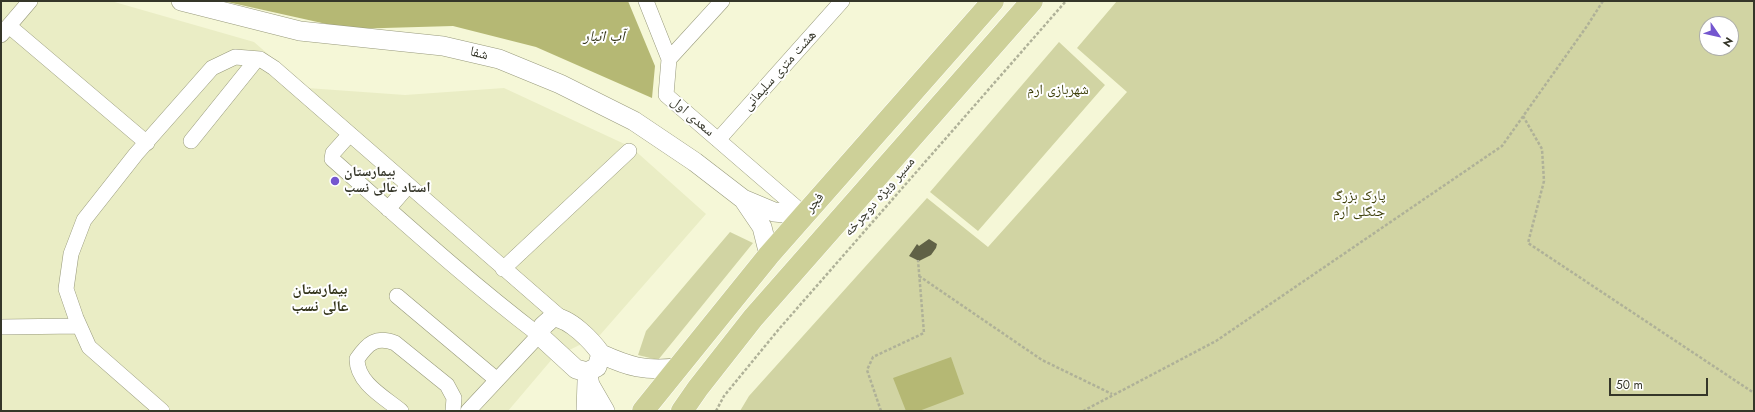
<!DOCTYPE html>
<meta charset="utf-8">
<style>
body{margin:0}
#map{position:relative;width:1755px;height:412px;overflow:hidden;background:#f5f7d7;font-family:Jost,sans-serif}
canvas{display:block}
.frame{position:absolute;inset:0;border:2px solid #353629;pointer-events:none}
.north{position:absolute;left:1699px;top:16px;width:40px;height:40px;box-sizing:border-box;background:#fff;border:1px solid #aeafa9;border-radius:50%;rotate:124deg;font-size:11px;font-weight:700;line-height:16px;text-align:center;color:#353629}
.north::after{content:'';display:block;margin:auto;width:14px;height:18px;background:#7456cf;clip-path:polygon(50% 0,100% 100%,50% 72%,0 100%)}
.scale{position:absolute;left:1609px;top:378px;width:99px;height:18px;box-sizing:border-box;border:2px solid #353629;border-top:0;padding-left:5px;font-size:12px;line-height:14px;white-space:nowrap;color:#353629;-webkit-text-stroke:3px #fff;paint-order:stroke}
</style>
<div id="map">
<canvas width="1755" height="412"></canvas>
<div class="frame"></div>
<div class="north">N</div>
<div class="scale">50 m</div>
</div>
<script>
const context = document.querySelector('canvas').getContext('2d');
context.lineJoin = 'round';
function paint(path, color) { context.fillStyle = color; context.fill(path, 'evenodd'); }
function stroke(path, color, width, dash) { context.strokeStyle = color; context.lineWidth = width; context.lineCap = dash ? 'butt' : 'round'; context.setLineDash(dash || []); context.stroke(path); }
function write(font, color, halo, rows, align = 'center') {
  context.font = font + ' Jost,"Noto Naskh Arabic",sans-serif'; context.lineWidth = 4; context.setLineDash([]); context.textBaseline = 'middle'; context.strokeStyle = halo; context.fillStyle = color; for (const [text, x, y, turn = 0] of rows) {
    context.save(); context.translate(x, y); context.rotate((+turn || 0) * Math.PI / 180); context.textAlign = isNaN(turn) ? turn : align; if (halo) context.strokeText(text, 0, 0); context.fillText(text, 0, 0); context.restore();
  }
}
paint(new Path2D(`
 M1,1H111L254,42L307,88L405,95L504,88L631,147L706,214L600,335L553,358L508,411H1Z`), '#eaedc5');
paint(new Path2D(`
 M1117,1H1754V411H740L749,396L927,198L988,247L1127,92L1077,48ZM1707,24H1731V48H1707Z
 M1059,42L1105,85L978,231L930,192Z
 M730,232L753,243L658,360L638,355L646,331Z`), '#d1d4a3');
paint(new Path2D(`
 M223,1H628L655,66L652,98L536,47L453,26L349,29Z
 M951,357L964,394L919,411H906L893,378Z`), '#b5b874');
paint(new Path2D(`
 M929,239L937,244L936,248L931,255L919,261L909,256L917,244L919,246Z`), '#606146');
const minor = new Path2D(`
 M646,1L669,59
 M722,1L669,59L666,95L805,215
 M9,26L147,143
 M1,35L30,1
 M350,134L333,153L332,159C400,219 467,280 539,335L468,411
 M718,140L842,1
 M191,141L257,59
 M388,209L408,186
 M503,269L629,151
 M397,296L497,380
 M1,327L79,326
 M162,411L89,347L76,318L66,289L71,254L84,220L136,154L212,68L235,57L260,59L274,68L560,317
 M401,411C384,397 357,383 357,359C368,343 376,336 395,343L447,385L454,398L453,411`);
const tertiary = new Path2D(`
 M181,1L300,31L443,46L499,59L560,84L634,121L695,162L743,199
 M769,255L762,227L743,199L774,212L805,215
 M553,317C570,318 592,341 601,354L597,367L587,372L576,369L539,335L543,326Z
 M601,354C630,367 644,371 676,368
 M587,372L590,385L605,411
 M586,411L587,381`);
const primary = new Path2D(`
 M643,411L769,255L993,1
 M682,411L698,388L753,318L1032,1`);
stroke(minor, '#97997b', 16);
stroke(tertiary, '#97997b', 20);
stroke(primary, '#fff', 23);
stroke(new Path2D(`
 M1523,116L1542,149L1544,181L1528,243L1754,393
 M919,276L1042,360L1112,394
 M716,411L724,396L779,329L1066,1
 M881,411L867,370L873,357L924,333L918,260
 M1083,411L1216,341L1502,146L1587,26L1603,1`), '#afb198', 2.5, [3, 2]);
stroke(minor, '#fff', 15);
stroke(tertiary, '#fff', 19);
stroke(primary, '#cdd098', 22);
for (const [x, y, r, color] of [
 [335,181,5,"#7456cf"]
]) { const dot = new Path2D(); dot.arc(x, y, r, 0, 2 * Math.PI); context.fillStyle = color; context.fill(dot); stroke(dot, '#fff', 1.5); }
write('14px', '#353629', '#fff', [
 ["شفا",479,54,14],
 ["هشت متری سلیمانی",780,71,-48],
 ["سعدی اول",692,117,41],
 ["مسیر ویژه دوچرخه",880,197,-49],
 ["فجر",815,203,-49]
]);
write('14px', '#3e3f09', '#fff', [
 ["شهربازی ارم",1058,91],
 ["پارک بزرگ",1359,197],
 ["جنگلی ارم",1359,213]
]);
write('bold 14px', '#353629', '#fff', [
 ["بیمارستان",344,173],
 ["استاد عالی نسب",344,189]
], 'left');
write('italic 15px', '#313214', '#fff', [
 ["آب انبار",604,37]
]);
write('bold 15px', '#34351b', '#fff', [
 ["بیمارستان",320,290],
 ["عالی نسب",320,307]
]);
</script>
